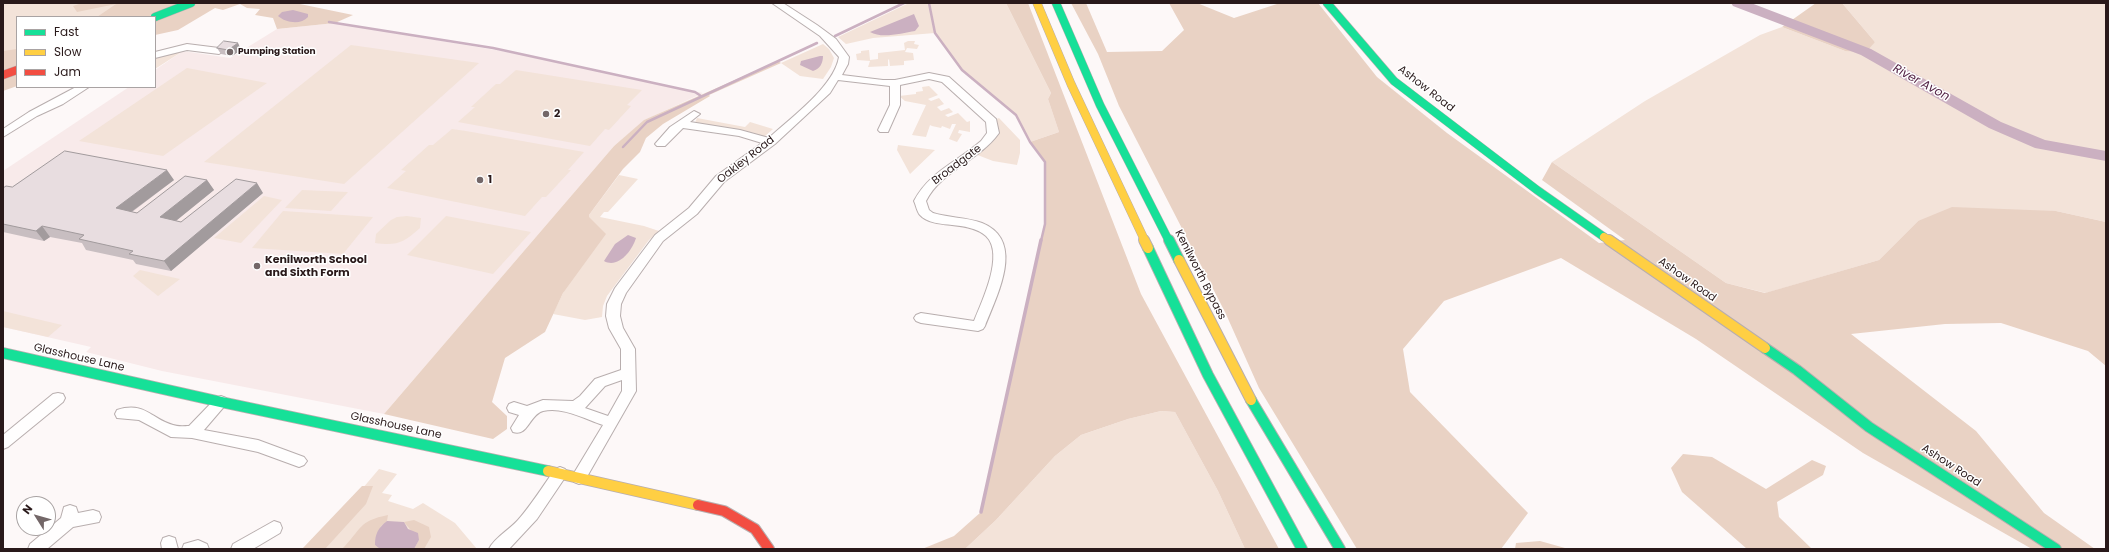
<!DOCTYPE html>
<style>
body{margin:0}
#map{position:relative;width:2109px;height:552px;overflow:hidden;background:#fdf8f8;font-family:Poppins,sans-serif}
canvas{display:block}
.frame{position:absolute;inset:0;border:4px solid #29191a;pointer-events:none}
.legend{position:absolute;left:16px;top:16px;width:140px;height:72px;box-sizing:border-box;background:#fff;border:1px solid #a9a3a3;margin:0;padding:5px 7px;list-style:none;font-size:12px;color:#29191a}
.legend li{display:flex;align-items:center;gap:8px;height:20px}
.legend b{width:20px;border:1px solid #a9a3a3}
.north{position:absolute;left:16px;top:496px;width:40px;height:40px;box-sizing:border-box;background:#fff;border:1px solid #a9a3a3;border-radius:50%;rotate:307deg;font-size:11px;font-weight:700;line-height:16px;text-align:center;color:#29191a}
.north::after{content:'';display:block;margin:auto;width:14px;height:18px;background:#736768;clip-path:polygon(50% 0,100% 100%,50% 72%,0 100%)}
</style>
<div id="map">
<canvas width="2109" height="552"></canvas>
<div class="frame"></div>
<ul class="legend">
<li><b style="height:5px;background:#16e098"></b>Fast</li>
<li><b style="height:5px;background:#ffcf43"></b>Slow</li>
<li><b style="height:5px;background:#f24e42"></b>Jam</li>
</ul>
<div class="north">N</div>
</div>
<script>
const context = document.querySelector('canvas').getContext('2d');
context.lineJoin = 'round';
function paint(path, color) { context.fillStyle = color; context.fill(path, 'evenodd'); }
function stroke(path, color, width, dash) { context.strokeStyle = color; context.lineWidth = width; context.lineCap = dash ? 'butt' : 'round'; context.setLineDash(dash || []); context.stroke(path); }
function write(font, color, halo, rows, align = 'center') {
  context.font = font + ' Poppins,sans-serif'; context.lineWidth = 3; context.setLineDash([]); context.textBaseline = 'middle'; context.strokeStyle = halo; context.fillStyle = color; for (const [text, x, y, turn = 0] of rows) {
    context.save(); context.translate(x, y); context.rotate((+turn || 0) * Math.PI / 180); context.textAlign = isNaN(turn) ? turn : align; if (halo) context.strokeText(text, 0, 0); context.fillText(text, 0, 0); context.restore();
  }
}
paint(new Path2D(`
 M335,23L531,56L703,93L645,120L614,146L384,414L162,371L86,352L91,347L3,327V171L129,87H155V70L183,51L230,58L277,29Z`), '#f8eaea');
paint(new Path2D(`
 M3,3H184L147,17H17V66L3,72Z
 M909,3H1006L1051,93L1048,99L1059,132L1030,142L1016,115L962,70L935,33L873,38L846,44L838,37Z
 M1842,3H2106V222L2056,211L1918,221L1879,260L1766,293L1726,283L1552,162L1645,101L1760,35L1782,27L1845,51L1875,42Z
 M908,41H915L914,44L919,45L917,49L907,48L905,52L913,53L914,60L904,61V65L890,66L889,59L888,60V66L868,67L870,61L857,60L856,54L861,53V51L869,50L870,60L878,59V53L905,50L904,43Z
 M823,44L829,49L834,58L831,67L823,79L800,76L781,63Z
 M351,45L479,63L344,184L204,162Z
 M181,51H183L155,69V58Z
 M187,68L267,83L163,156L79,141Z
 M516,70L642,90L627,105L631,106L609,130L605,129L590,146L458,122L475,107H471L496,84H500Z
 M929,86L938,95L928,99L931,101L939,98L944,104L937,107L941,111L949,108L953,112L945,115L948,117L958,113L967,122L970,121V132L959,130L958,133L962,134L957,142L949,139L956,124H952L950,129L942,126L941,128L932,126L930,125L926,137L912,135L926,105L905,101L899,96L916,94V92L923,91L922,87Z
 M697,118L745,127L750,122L773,129L764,137L731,129L698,125L695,123Z
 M999,118L1020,140V153L1017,165L993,161L975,154L984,145L992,121Z
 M452,129L466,131L584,152L568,170H571L546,197H542L525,216L387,188L406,171L401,170L429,145H433Z
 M898,145L935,150L910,174L897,150Z
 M619,175L638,179L608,212H604L600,217L644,226L659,231L649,240L607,296L603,306L602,317L585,320L553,314L563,293L589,215Z
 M302,190L348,192L331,211L285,208Z
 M264,196L282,200L241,243L214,238Z
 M283,211L373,217L343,254L252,248Z
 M407,216L421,218L420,228C403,243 397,246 375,243L376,234L391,220L397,217Z
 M446,216L531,232L493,274L407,255Z
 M140,270L180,279L158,296L133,276Z
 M3,311L62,325L48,337L3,327Z
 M1161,411L1175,412L1218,491L1245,549H965L996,520L1055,456L1081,435L1128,419Z
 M379,469L397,474L382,493L392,495L388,501L413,509L423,503L455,523L477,549H311Z`), '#f3e3d9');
paint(new Path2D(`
 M82,3H184L147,17H97L116,4L77,12L73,6Z
 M198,3H295L353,15L335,23L277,29L273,18L255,15L260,9L247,8L240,4L223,10L215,8L178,30L155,35V19Z
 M1006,3H1028L1141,294L1279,549H1245L1218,491L1175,412L1161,411L1128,419L1081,435L1055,456L996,520L965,549H922L954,536L981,512L1045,224V162L1030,142L1059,132L1048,99L1051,93Z
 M1071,3H1086L1107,52L1162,51L1184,30L1169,3H1197L1234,18L1280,3H1318L1377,77L1447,133L1599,243L1625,240L1542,180L1552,162L1726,283L1765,293L1879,260L1918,221L1952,207L2056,211L2106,222V366L2088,351L2001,323L1945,324L1851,334L1976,431L2044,513L2095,549H2032L1863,453L1696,339L1561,258L1444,301L1403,349L1410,392L1528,513L1501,549H1357L1259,388L1225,312L1119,106L1098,54Z
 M1816,3H1842L1875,42L1866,52L1845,51L1782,27Z
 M17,49V66L3,72V51Z
 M778,61L781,63L709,95L710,96L663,124L646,138L640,152L623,169L589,215V217L606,234L563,293L545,332L505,358L492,402L507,416V429L493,439L384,414L614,146L644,120Z
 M17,70V86L3,91V75Z
 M1683,454L1712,457L1766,489L1812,460L1826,466L1823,475L1777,502L1779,517L1812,549H1747L1682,492L1671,468Z
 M362,486H373L366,504L325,549H302Z
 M388,515L387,521L381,526L375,545L380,549H342C362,529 358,521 388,515Z
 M414,520L429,527L431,537L424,549H414L419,540L404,522Z
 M1540,541L1565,548L1567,549H1515L1516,543Z`), '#e9d2c4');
paint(new Path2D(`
 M293,10L308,14V17C301,25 286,23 278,16L282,12Z
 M914,14L919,26L915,31C902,33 882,39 870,32Z
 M820,56H823C823,63 820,69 813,71L800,65L801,61Z
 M628,235L636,238C632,251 618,269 604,261L615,244Z
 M387,521L404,522L408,529L418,533L419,540L414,549H380L375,545C375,534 378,528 387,521Z`), '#cbb0c1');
stroke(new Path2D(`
 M929,3L935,33L962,70L1016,115L1030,142L1045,162V224L1041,241
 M329,22L493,48L695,92L701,96
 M835,36L904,3
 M623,147L647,122L817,43`), '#cbb0c1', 2.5);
stroke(new Path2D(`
 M981,512L1041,240`), '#cbb0c1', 3.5);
paint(new Path2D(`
 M1731,3H1751L1871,49L2001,122L2045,140L2106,151V161L2035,148L1989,128L1861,55L1733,6Z`), '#cbb0c1');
const street = new Path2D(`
 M772,3H783L817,25L836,39L849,57L848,64L842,75L883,80H895L929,73L949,77L996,119L999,133C979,161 942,170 926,201L929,210L933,213C949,218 966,217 982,223C1026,241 997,295 985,326L983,329L978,331L921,323L916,321L914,318L916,315L921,313L974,321C982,301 1005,254 986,236C977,228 963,226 952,225C942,224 927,223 920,215C917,212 916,205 914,201C929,172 957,162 981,141L987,133L986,122L942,82L929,79L900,85V105L888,132H880L878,130L890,105V86L838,80L830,93L775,144L724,182L697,214L663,241L626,293L621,304L620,316L623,328L635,349L636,391L584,482L579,484L574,482L571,478L603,425C585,419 562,406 543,411C529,415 528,437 513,432L511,428L519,415L509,412L507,408L509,404L514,402L527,406L543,400L573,401L580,396L595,379L621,370V349L609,328L606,316L607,304L615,288L655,235L689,208L716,176L762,143L739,136L683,128L665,146H657L655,144L670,127L694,111L700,114L690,122L740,130L769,138C790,118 834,87 839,57L820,36ZM622,380V391L608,416L585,408L605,386Z
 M187,44L219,48L224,51L219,54L187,50L155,58V52Z
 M76,87H89L63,104L37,116L3,137V129L29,112Z
 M58,393L63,394L65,398L63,402L8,447L3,449V435L53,394Z
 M221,396L226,398L228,402L204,430L258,440L304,457L307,461L304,465L299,467L258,452L192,438L171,437L139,420L117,418L115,414L117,410C145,401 151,419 173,425C178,427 185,426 189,426L216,398Z
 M560,467L565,469L568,473L537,519L509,549H489C494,538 509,530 518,520C532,504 543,486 555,469Z
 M70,505L76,507L78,513L93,510L99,512L101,517L99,522L73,527L47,549H28L30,544L61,518L64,507Z
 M274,521L280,523L282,528L280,533L253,549H231L233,544Z
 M169,536L175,538L178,549H162L161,543L163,538Z
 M198,540L207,544L209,549H182L184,544Z`);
const fastFar1 = new Path2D(`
 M1056,3L1100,105L1169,241
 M1327,3L1394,81L1537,190L1604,237
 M155,17L191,3`);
const fast = new Path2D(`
 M1169,240L1179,260
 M1148,248L1208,375L1302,549
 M1765,348L1797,370L1869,427L2056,549
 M3,353L221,402L548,471
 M1251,400L1340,549`);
const slowFar1 = new Path2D(`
 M1037,3L1071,84L1145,241
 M1604,237L1610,241`);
const slow = new Path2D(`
 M1144,240L1148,248
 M1609,240L1765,348
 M1179,260L1251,400
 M548,471L698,505`);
const jamFar1 = new Path2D(`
 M3,75L17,70`);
const jam = new Path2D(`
 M698,505L724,511L755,529L769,549`);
stroke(street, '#b8aeae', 2);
stroke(fastFar1, '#b8aeae', 9);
stroke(fast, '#b8aeae', 12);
stroke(slowFar1, '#b8aeae', 9);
stroke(slow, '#b8aeae', 12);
stroke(jamFar1, '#b8aeae', 9);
stroke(jam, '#b8aeae', 12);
paint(street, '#fffefe');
stroke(fastFar1, '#16e098', 8);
stroke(fast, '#16e098', 10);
stroke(slowFar1, '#ffcf43', 8);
stroke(slow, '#ffcf43', 10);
stroke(jamFar1, '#f24e42', 8);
stroke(jam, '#f24e42', 10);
paint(new Path2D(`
 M238,43L241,50L232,56L221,54L217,48Z
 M174,180L132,212L137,213L207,180L214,190L176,221L181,222L263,193L171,271L136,264L133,260L86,250L82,243L50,237L44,241L3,232V188Z`), '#c8bec1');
paint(new Path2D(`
 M238,43L241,50L232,56L228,50Z
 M167,170L174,180L123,218L116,208Z
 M207,180L214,190L167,228L160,217Z
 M257,183L263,193L171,271L164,261Z
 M42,226L50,237L44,241L36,231Z`), '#a29b9d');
const building = new Path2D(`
 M224,41L238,43L228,50L217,48Z
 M65,151L167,170L116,208L137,213L185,176L207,180L160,217L181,222L236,179L257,183L164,261L129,254L133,251L79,239L84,235L42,226L36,231L3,224V188L6,186L12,187Z`);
paint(building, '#e8dde0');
stroke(building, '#a29b9d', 1);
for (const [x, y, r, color] of [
 [230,52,4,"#736768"],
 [546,114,4,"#736768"],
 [480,180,4,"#736768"],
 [257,266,4,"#736768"]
]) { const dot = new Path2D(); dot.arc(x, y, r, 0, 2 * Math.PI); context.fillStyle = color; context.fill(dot); stroke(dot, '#fff', 1.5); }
write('bold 9px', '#29191a', '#fff', [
 ["Pumping Station",238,52]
], 'left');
write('11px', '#29191a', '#fff', [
 ["Ashow Road",1426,89,38],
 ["Oakley Road",746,160,-38],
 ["Broadgate",957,165,-37],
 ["Kenilworth Bypass",1200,275,63],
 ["Ashow Road",1687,280,35],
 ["Glasshouse Lane",79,358,13],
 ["Glasshouse Lane",396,426,12],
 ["Ashow Road",1951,466,33]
]);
write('bold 11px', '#29191a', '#fff', [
 ["2",554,114],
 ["1",488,180],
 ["Kenilworth School",265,260],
 ["and Sixth Form",265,273]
], 'left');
write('italic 12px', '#542447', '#fff', [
 ["River Avon",1921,83,29]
]);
</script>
